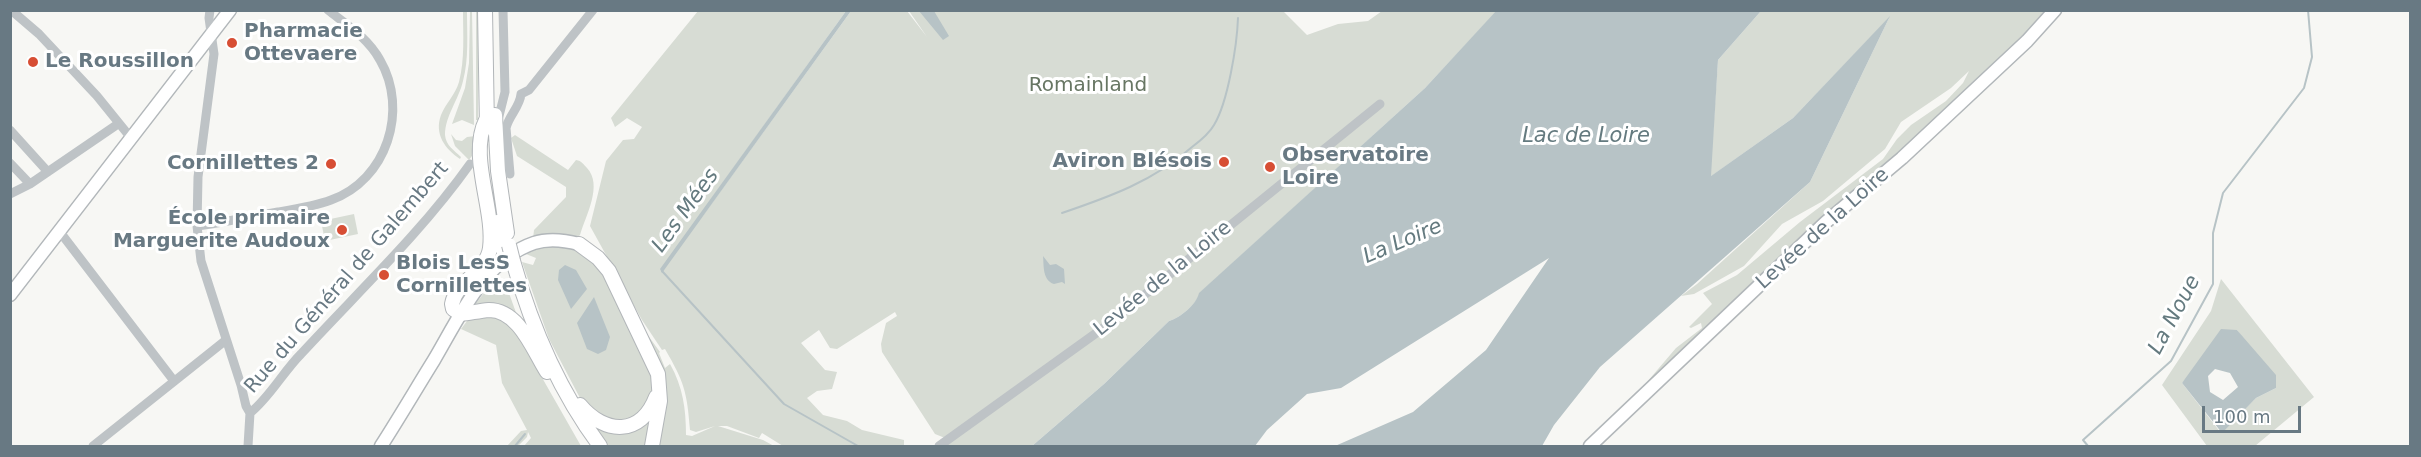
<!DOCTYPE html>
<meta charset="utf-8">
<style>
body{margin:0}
#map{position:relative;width:2421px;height:457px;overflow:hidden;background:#f7f7f4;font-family:"DejaVu Sans",sans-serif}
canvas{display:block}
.frame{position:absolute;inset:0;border:12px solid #687983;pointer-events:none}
.scale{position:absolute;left:2202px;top:406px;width:99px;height:27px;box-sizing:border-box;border:3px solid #687983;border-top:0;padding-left:8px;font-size:18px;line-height:21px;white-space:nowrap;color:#687983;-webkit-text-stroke:4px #fff;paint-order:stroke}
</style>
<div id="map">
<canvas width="2421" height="457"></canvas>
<div class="frame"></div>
<div class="scale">100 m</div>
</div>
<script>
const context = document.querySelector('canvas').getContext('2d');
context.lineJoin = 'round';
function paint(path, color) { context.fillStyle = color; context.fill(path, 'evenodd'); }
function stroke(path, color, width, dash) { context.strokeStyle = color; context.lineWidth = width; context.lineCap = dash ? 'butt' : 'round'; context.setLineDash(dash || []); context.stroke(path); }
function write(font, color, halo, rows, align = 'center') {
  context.font = font + ' "DejaVu Sans",sans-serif'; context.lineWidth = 6; context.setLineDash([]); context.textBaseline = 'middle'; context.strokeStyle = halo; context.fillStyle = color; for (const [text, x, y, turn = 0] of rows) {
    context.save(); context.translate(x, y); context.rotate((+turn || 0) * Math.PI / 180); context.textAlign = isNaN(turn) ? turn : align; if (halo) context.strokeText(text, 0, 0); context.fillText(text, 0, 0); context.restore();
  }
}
paint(new Path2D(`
 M463,11H467C467,34 469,59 463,81C459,99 445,116 445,135C446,146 454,150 461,157L460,159C445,149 434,134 441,115C446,103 455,95 459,82C465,59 463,34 463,11Z
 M470,11H472L474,125L462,120L452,124L465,88L469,63Z
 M478,11V120H476V11Z
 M698,11H846L712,198L702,217L851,11H907L927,37L909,11H1283L1307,35L1338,24L1368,21L1382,11H1497L1425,88L1200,293C1196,305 1181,317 1169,321L1104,384L1032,446H936L945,438L935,434L882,352L881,344L886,323L897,316L895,312L837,349L830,348L819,330L801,343L825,370L837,372L832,389L817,391L807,398L823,415L847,421L862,430L904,440V446H783L762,433L759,438L727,426H718L763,440L774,446H654L664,397L639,323L660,352L659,353L665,368L670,364C683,387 686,409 686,435L692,436L715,426L696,432L690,430C687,391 684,382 665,349L662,350L642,320L590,226L606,161L623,140L634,139L642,127L627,118L615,127L611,118Z
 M1761,11H2048L1986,76L1840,205L1641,389L1676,348L1702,328L1701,323L1691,328L1689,327L1712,304L1703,293L1737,275L1800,222L1883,159L1897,139L1911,125L1946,101L1963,83L1969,71L1951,88L1901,122L1885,149L1823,201L1782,224L1744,266L1694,294L1681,296L1697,284L1810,182L1889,18L1793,118L1710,177L1718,60Z
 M451,134L456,140L462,141L467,137L476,136L474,153L469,160L455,146Z
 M515,135L568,170L576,160C582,161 583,164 587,168C603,185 586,215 580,235L576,239H533L534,230L566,197V187L517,156L511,138Z
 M354,214L358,234L325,241L321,221Z
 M546,245C572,246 586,253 603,273L654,380L653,398L641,416L612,424L588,409L580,398L549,339L522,262L533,265L536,258L526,254L521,255Z
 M499,273L498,279L505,282L519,321L471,310Z
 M2221,279L2314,397L2255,446H2207L2162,385L2211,311ZM2237,330L2276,388L2256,398L2221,433L2182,383Z
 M479,316H496L512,325L581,446H524L531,438L528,432L527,437L518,446H507L521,431L527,430L502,383L496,345L461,329L467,321Z
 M655,411L648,446H607L590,423L600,428Z`), '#d7dcd4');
paint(new Path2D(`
 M1497,10L1761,11L1718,60L1711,176L1793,118L1890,16L1810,182L1600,367L1554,425L1542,446H1335L1413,412L1486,350L1549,258L1341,388L1307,394L1267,430L1255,446H1032L1104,384L1169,321C1181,317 1196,305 1199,293L1425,88Z
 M846,11H851L662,273L660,269Z
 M919,11H934L949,36L943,40Z
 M1043,256L1050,265L1056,264L1064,269L1065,284L1062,282L1054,284C1042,280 1044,265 1043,256Z
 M565,265L576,270L587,289L571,309L558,280L559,270Z
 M594,297L610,337L606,350L598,354L587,349L577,323Z
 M2221,329L2237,330L2276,375V388L2256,398L2222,433L2182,383ZM2215,369L2230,373L2238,387L2223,400L2210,392L2208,376Z`), '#b7c3c6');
stroke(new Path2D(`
 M1062,213C1109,197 1154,181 1192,147C1200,141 1209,134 1214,125C1228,102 1237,45 1238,18
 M662,271L784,404L858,446
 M515,446L525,434
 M2088,446L2083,440L2171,361L2213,284V233L2223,193L2304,88L2312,57L2308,10`), '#b7c3c6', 2);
const major = new Path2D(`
 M10,295L230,10
 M381,446C399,418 416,389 434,360C459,318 484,260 534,243C549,238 564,240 579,244
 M1590,446L1826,222L1902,158L2027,41L2055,10`);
const highway = new Path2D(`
 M485,10L487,128
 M495,115L498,171L507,233
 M486,120C468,156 495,209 490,248C487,272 456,281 452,304L453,309L461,314C470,313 479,311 489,310C519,310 533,350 547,372
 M497,222L503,250
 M579,244L598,258L609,271L658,374L660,401L652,446
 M513,261C531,325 560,392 600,446
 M580,405C605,435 641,436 656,397`);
stroke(major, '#b2b7ba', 15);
stroke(highway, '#b2b6b9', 16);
stroke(new Path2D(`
 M11,10L39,34L97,96L131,138
 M210,10L209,18L214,54L198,177L197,226L201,261L241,385L246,406L250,413
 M521,94L529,90L593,10
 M498,120L505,92L503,10
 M10,130L48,172
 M10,163L30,184
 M510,174L506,128C509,115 520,107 521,94
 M10,194L30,184L115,126
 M197,226C224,222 251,217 278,212C296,209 315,206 331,200C387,180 409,110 380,60C368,38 347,25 328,10
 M60,232L174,381
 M250,413C270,397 283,372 301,354C358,292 421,233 470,164
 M93,446L226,340
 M248,446L250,413
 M939,446L1106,326L1380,104`), '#bec3c6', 9);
stroke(major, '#fff', 12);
stroke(highway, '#fff', 14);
const highwayBridge = new Path2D(`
 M509,245L513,261`);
stroke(highwayBridge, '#b2b6b9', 16, []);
stroke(highwayBridge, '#fff', 14);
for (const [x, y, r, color] of [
 [232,43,6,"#d74e34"],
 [33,62,6,"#d74e34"],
 [1224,162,6,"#d74e34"],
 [331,164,6,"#d74e34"],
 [1270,167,6,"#d74e34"],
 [342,230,6,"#d74e34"],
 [384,275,6,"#d74e34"]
]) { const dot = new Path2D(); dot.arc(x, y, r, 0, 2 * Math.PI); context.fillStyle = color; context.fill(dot); stroke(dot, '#fff', 2); }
write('bold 20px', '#687983', '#fff', [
 ["Pharmacie",244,32],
 ["Ottevaere",244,55],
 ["Le Roussillon",45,62],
 ["Observatoire",1282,156],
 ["Loire",1282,179],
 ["Aviron Blésois",1212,162,"right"],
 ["Cornillettes 2",319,164,"right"],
 ["École primaire",330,219,"right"],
 ["Marguerite Audoux",330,242,"right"],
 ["Blois LesS",396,264],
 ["Cornillettes",396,287]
], 'left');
write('20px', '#677663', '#fff', [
 ["Romainland",1088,86]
]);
write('20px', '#687983', '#fff', [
 ["Levée de la Loire",1823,229,-42],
 ["Rue du Général de Galembert",347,278,-49],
 ["Levée de la Loire",1163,279,-39]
]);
write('italic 21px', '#647a7f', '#fff', [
 ["Lac de Loire",1586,137],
 ["Les Mées",686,211,-54],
 ["La Loire",1403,242,-23],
 ["La Noue",2175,315,-62]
]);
</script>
